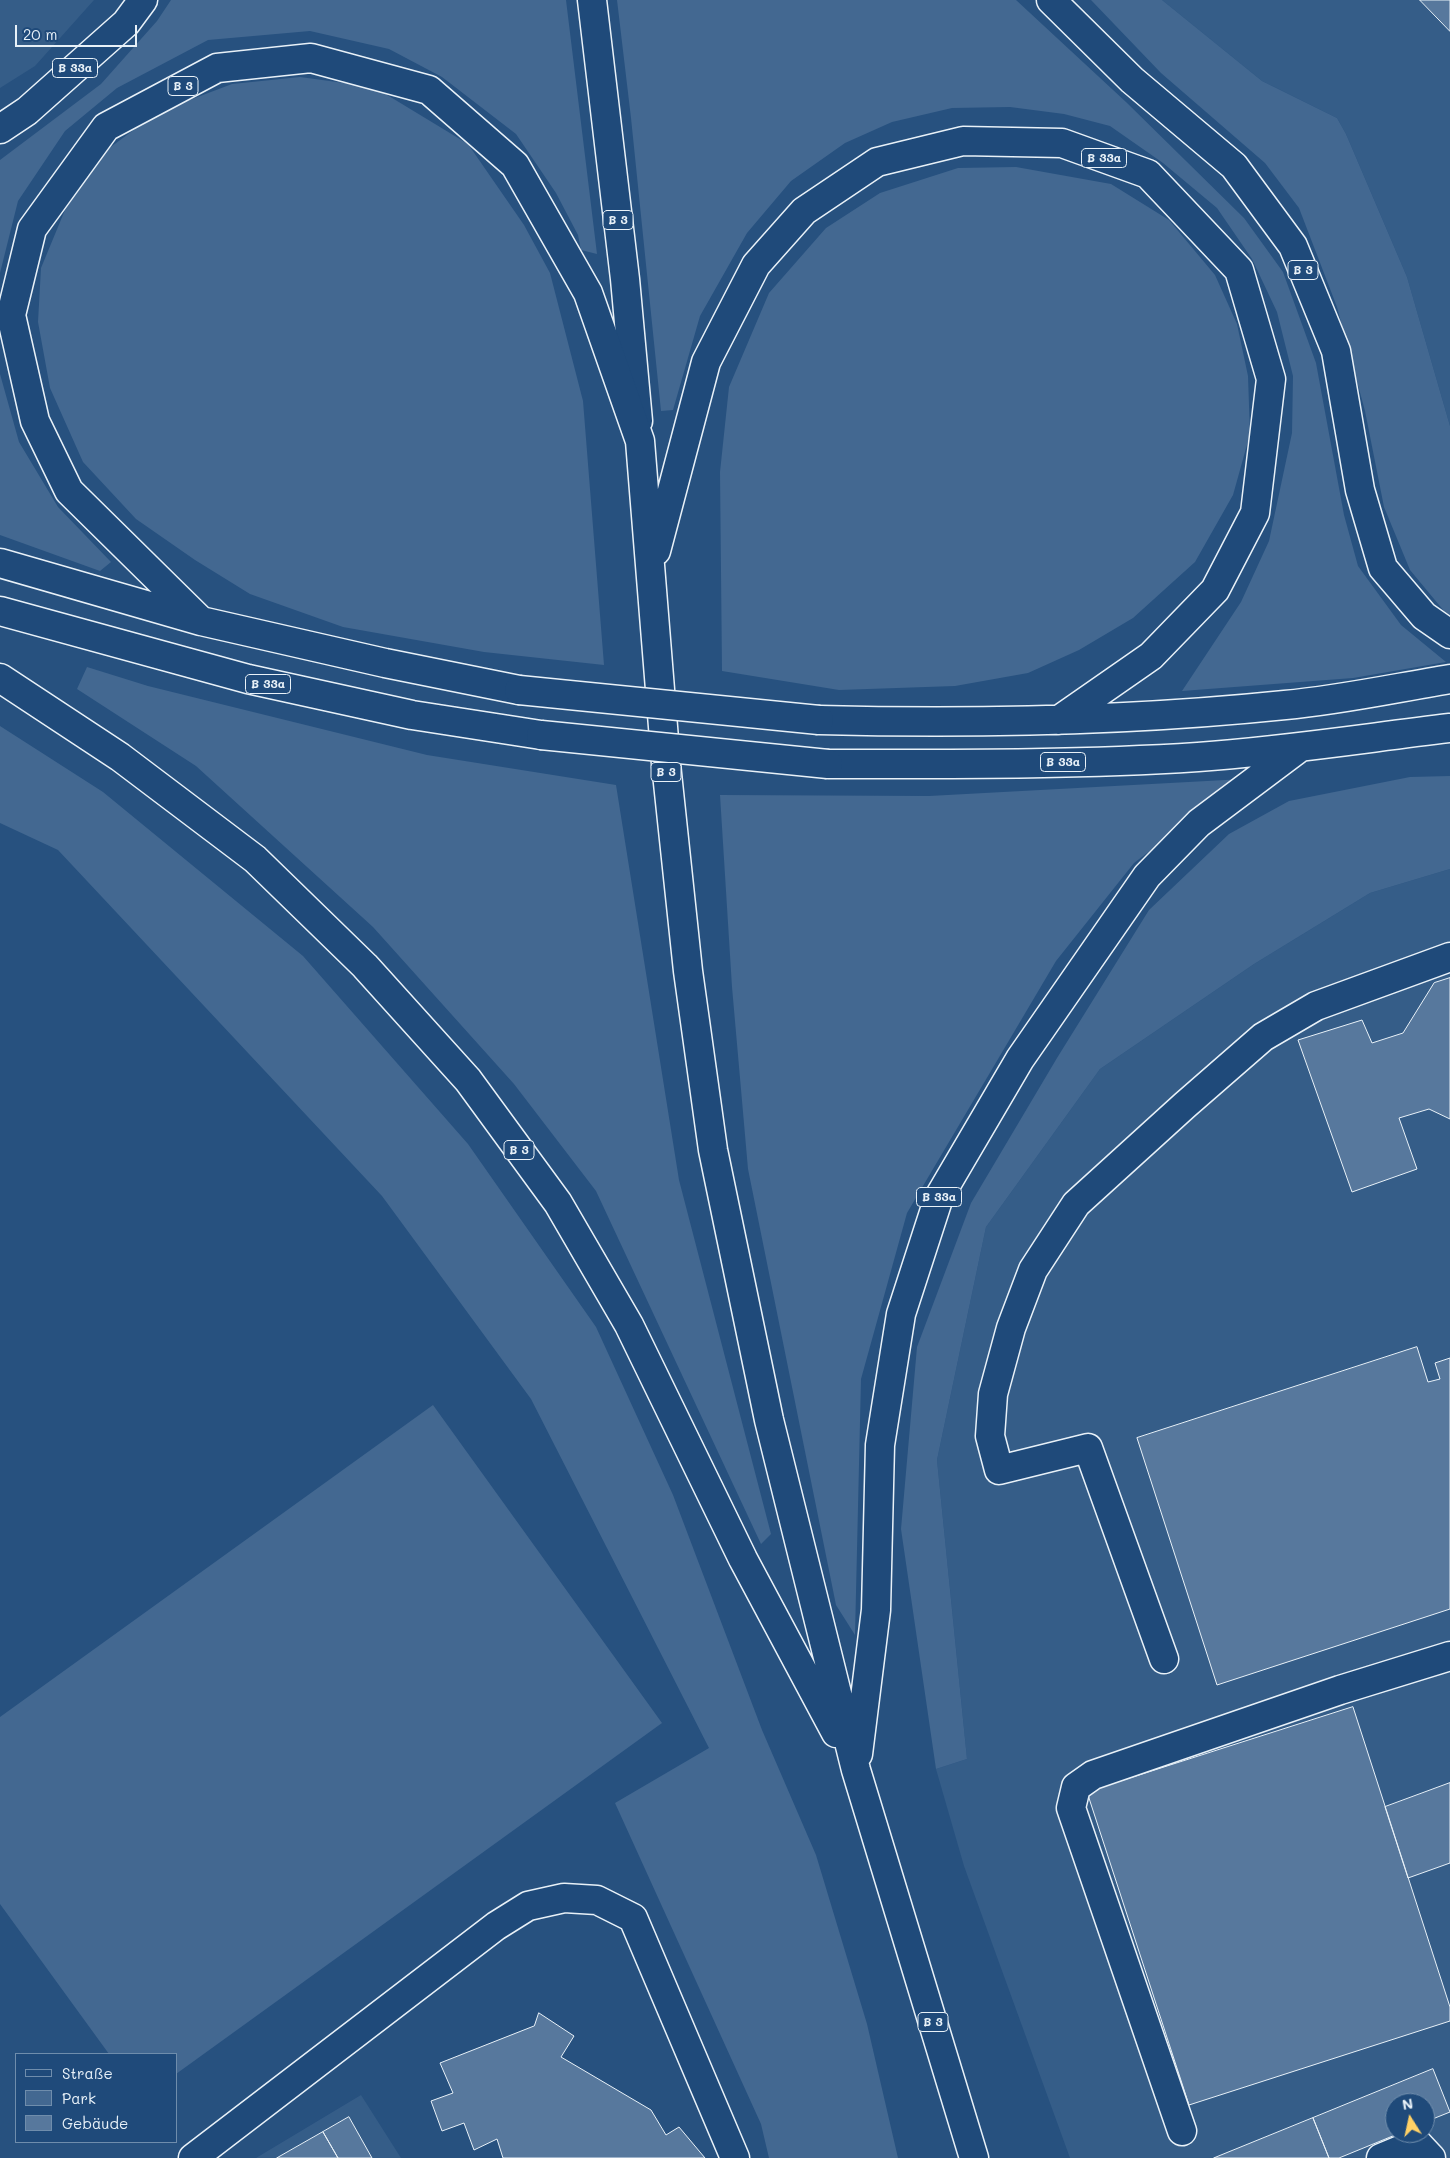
<!DOCTYPE html>
<meta charset="utf-8">
<style>
body{margin:0}
#map{position:relative;width:1450px;height:2158px;overflow:hidden;background:#27517f;font-family:Mali,sans-serif}
canvas{display:block}
.legend{position:absolute;left:15px;top:2053px;width:162px;height:90px;box-sizing:border-box;background:#1f4a7a;border:1px solid #6f8dac;margin:0;padding:6px 9px;list-style:none;font-size:15px;color:#e8f1f8}
.legend li{display:flex;align-items:center;gap:10px;height:25px}
.legend b{width:25px;border:1px solid #6f8dac}
.north{position:absolute;left:1385px;top:2093px;width:50px;height:50px;box-sizing:border-box;background:#1f4a7a;border:1px solid #6f8dac;border-radius:50%;rotate:350deg;font-size:14px;font-weight:700;line-height:20px;text-align:center;color:#e8f1f8}
.north::after{content:'';display:block;margin:auto;width:18px;height:22px;background:#ffd166;clip-path:polygon(50% 0,100% 100%,50% 72%,0 100%)}
.scale{position:absolute;left:15px;top:25px;width:122px;height:22px;box-sizing:border-box;border:2px solid #e8f1f8;border-top:0;padding-left:6px;font-size:15px;line-height:18px;white-space:nowrap;color:#e8f1f8;-webkit-text-stroke:4px #1f4a7a;paint-order:stroke}
</style>
<div id="map">
<canvas width="1450" height="2158"></canvas>
<ul class="legend">
<li><b style="height:6px;background:#1f4a7a"></b>Straße</li>
<li><b style="height:14px;background:#436891"></b>Park</li>
<li><b style="height:14px;background:#57789d"></b>Gebäude</li>
</ul>
<div class="north">N</div>
<div class="scale">20 m</div>
</div>
<script>
const context = document.querySelector('canvas').getContext('2d');
context.lineJoin = 'round';
function paint(path, color) { context.fillStyle = color; context.fill(path, 'evenodd'); }
function stroke(path, color, width, dash) { context.strokeStyle = color; context.lineWidth = width; context.lineCap = dash ? 'butt' : 'round'; context.setLineDash(dash || []); context.stroke(path); }
function write(font, color, halo, rows, align = 'center') {
  context.font = font + ' Mali,sans-serif'; context.lineWidth = 4.5; context.setLineDash([]); context.textBaseline = 'middle'; context.strokeStyle = halo; context.fillStyle = color; for (const [text, x, y, turn = 0] of rows) {
    context.save(); context.translate(x, y); context.rotate((+turn || 0) * Math.PI / 180); context.textAlign = isNaN(turn) ? turn : align; if (halo) context.strokeText(text, 0, 0); context.fillText(text, 0, 0); context.restore();
  }
}
paint(new Path2D(`
 M0,0H94L35,66L0,88Z
 M1162,0H1450V426L1407,277L1346,134L1337,118L1262,81Z
 M1450,869V2158H1070L964,1866L936,1769L967,1759L937,1460L986,1227L1100,1069L1254,964L1370,893ZM1395,2103H1425V2133H1395Z
 M361,2095L401,2158H256Z`), '#355d88');
paint(new Path2D(`
 M171,0H566L597,254L581,250L578,235L556,193L516,134L442,77L389,49L310,31L208,40L117,88L65,131L18,201L0,273V160L101,84L157,21Z
 M617,0H1016L1126,102L1244,218L1283,272L1316,363L1344,515L1358,566L1401,625L1446,662L1353,678L1182,691L1241,602L1269,541L1292,433L1293,376L1277,312L1252,259L1217,208L1163,163L1110,126L1064,114L1010,107L952,108L892,122L845,143L791,181L747,233L700,316L673,410L661,411L631,118Z
 M1091,0H1162L1262,81L1337,118L1346,134L1407,277L1450,426V615L1444,611L1410,570L1384,507L1365,411L1337,307L1299,208L1265,163L1161,73Z
 M300,77L374,87L468,144L524,225L550,273L583,401L604,665L484,652L343,627L250,594L195,560L136,519L83,462L50,388L38,322L41,268L65,210L108,149L158,112L232,84Z
 M1016,167L1111,184L1169,220L1215,275L1237,324L1248,376L1250,434L1233,495L1195,562L1133,618L1079,650L1028,673L955,686L839,690L722,671L720,472L729,387L769,293L826,228L880,193L958,168Z
 M0,374L19,442L58,507L111,562L100,571L0,535Z
 M87,667L148,686L427,755L616,785L679,1180L771,1534L761,1544L596,1191L514,1084L373,927L196,766L77,689Z
 M0,726L103,792L303,956L468,1144L596,1327L673,1495L762,1730L816,1855L867,2024L898,2158H769L761,2124L615,1803L709,1748L531,1399L382,1196L58,850L0,823Z
 M1450,776V869L1370,893L1254,964L1100,1069L986,1227L937,1460L967,1759L936,1769L901,1529L917,1347L971,1203L1057,1058L1149,910L1229,834L1289,801L1410,777Z
 M1244,779L1134,863L1056,961L907,1213L861,1379L855,1635L836,1605L748,1169L732,987L720,795L929,796Z
 M433,1405L662,1723L176,2074V2054H109L0,1904V1717Z`), '#436891');
const building = new Path2D(`
 M1420,0H1450V31Z
 M1450,978V1119L1429,1109L1399,1118L1417,1169L1352,1192L1298,1040L1362,1020L1372,1043L1403,1033L1434,983Z
 M1417,1347L1428,1382L1440,1379L1435,1363L1450,1358V1609L1217,1685L1137,1438Z
 M1353,1707L1450,2007V2021L1189,2105L1087,1792Z
 M1450,1783V1863L1408,1878L1385,1807Z
 M539,2013L574,2036L561,2057L651,2110L666,2135L679,2127L705,2158H503L497,2139L474,2150L464,2123L442,2131L431,2101L453,2093L440,2063L534,2026Z
 M1433,2069L1450,2112L1425,2122V2103H1395V2133H1400L1339,2158H1329L1313,2118Z
 M349,2117L372,2158H338L323,2132Z
 M1313,2118L1329,2158H1214Z
 M323,2132L338,2158H277Z`);
paint(building, '#57789d');
stroke(building, '#e8f1f8', 1);
const minor = new Path2D(`
 M1164,1659L1088,1448L999,1470L990,1436L993,1394L1011,1328L1033,1270L1076,1204L1185,1105L1263,1037L1316,1006L1450,957
 M1182,2131L1071,1808L1076,1787L1093,1775L1340,1690L1450,1656
 M193,2158L496,1926L528,1906L564,1898L597,1900L633,1918L735,2158
 M1381,2158L1417,2143L1431,2158`);
const major = new Path2D(`
 M592,0L625,279L638,421
 M1051,0L1132,80L1234,166L1293,246L1336,351L1360,490L1383,568L1424,616L1450,634
 M0,129L27,111L126,23L143,0`);
const highway = new Path2D(`
 M656,551L706,362L756,265L804,211L877,162L963,141L1062,143L1148,174L1239,270L1271,379L1255,513L1215,590L1151,656L1059,720
 M0,563L201,621L385,663L519,690
 M0,611L248,679L412,715L541,735
 M201,621L69,491L35,421L11,315L32,229L106,127L217,68L311,58L429,90L515,165L588,293L640,441L666,764L688,971L713,1150L769,1420L856,1770L974,2158
 M0,678L120,757L255,859L365,966L468,1080L558,1203L629,1325L743,1559L836,1733
 M819,720C975,724 1130,721 1285,705C1340,700 1395,688 1450,679
 M828,764C951,764 1075,765 1198,757C1283,751 1366,738 1450,728
 M858,1754L876,1610L880,1445L901,1314L939,1197L1020,1059L1147,876L1199,823L1299,748`);
stroke(minor, '#e8f1f8', 31);
stroke(major, '#e8f1f8', 31);
stroke(highway, '#e8f1f8', 31);
stroke(minor, '#1f4a7a', 28);
stroke(major, '#1f4a7a', 28);
stroke(highway, '#1f4a7a', 28);
const highwayBridge = new Path2D(`
 M519,690L819,720
 M541,735L828,764`);
stroke(highwayBridge, '#e8f1f8', 31, []);
stroke(highwayBridge, '#1f4a7a', 28);
for (const [x, y, w] of [
 [75,68,45],
 [183,86,30],
 [1104,158,45],
 [618,220,30],
 [1303,270,30],
 [268,684,45],
 [1063,762,45],
 [666,772,30],
 [519,1150,30],
 [939,1197,45],
 [933,2022,30]
]) { const box = new Path2D(); box.roundRect(x - w / 2, y - 9.5, w, 19, 4); context.fillStyle = '#1f4a7a'; context.fill(box); stroke(box, '#e8f1f8', 1); }
write('bold 12px', '#e8f1f8', null, [
 ["B 33a",75,68],
 ["B 3",183,86],
 ["B 33a",1104,158],
 ["B 3",618,220],
 ["B 3",1303,270],
 ["B 33a",268,684],
 ["B 33a",1063,762],
 ["B 3",666,772],
 ["B 3",519,1150],
 ["B 33a",939,1197],
 ["B 3",933,2022]
]);
</script>
